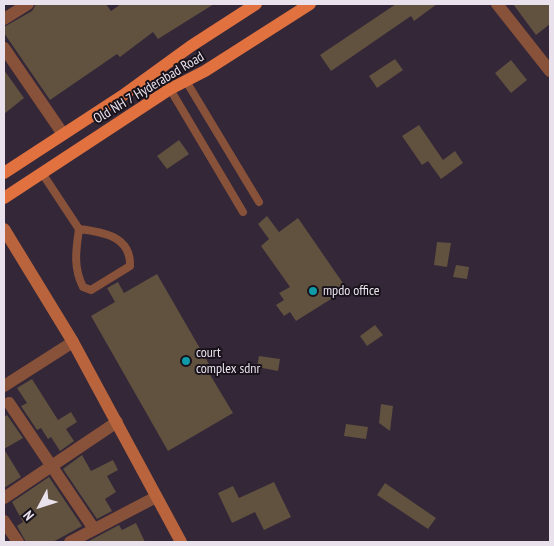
<!DOCTYPE html>
<style>
body{margin:0}
#map{position:relative;width:554px;height:546px;overflow:hidden;background:#332738;font-family:"PT Sans Narrow",sans-serif}
canvas{display:block}
.frame{position:absolute;inset:0;border:5px solid #e9e1ec;pointer-events:none}
.north{position:absolute;left:15px;top:481px;width:50px;height:50px;-webkit-text-stroke:4px #18121a;paint-order:stroke;rotate:230deg;font-size:14px;font-weight:700;line-height:20px;text-align:center;color:#e9e1ec}
.north::after{content:'';display:block;margin:auto;width:18px;height:22px;background:#e9e1ec;clip-path:polygon(50% 0,100% 100%,50% 72%,0 100%)}
</style>
<div id="map">
<canvas width="554" height="546"></canvas>
<div class="frame"></div>
<div class="north">N</div>
</div>
<script>
const context = document.querySelector('canvas').getContext('2d');
context.lineJoin = 'round';
function paint(path, color) { context.fillStyle = color; context.fill(path, 'evenodd'); }
function stroke(path, color, width, dash) { context.strokeStyle = color; context.lineWidth = width; context.lineCap = dash ? 'butt' : 'round'; context.setLineDash(dash || []); context.stroke(path); }
function write(font, color, halo, rows, align = 'center') {
  context.font = font + ' "PT Sans Narrow",sans-serif'; context.lineWidth = 4; context.setLineDash([]); context.textBaseline = 'middle'; context.strokeStyle = halo; context.fillStyle = color; for (const [text, x, y, turn = 0] of rows) {
    context.save(); context.translate(x, y); context.rotate((+turn || 0) * Math.PI / 180); context.textAlign = isNaN(turn) ? turn : align; if (halo) context.strokeText(text, 0, 0); context.fillText(text, 0, 0); context.restore();
  }
}
paint(new Path2D(`
 M36,4H106L111,11L121,4H214L158,39L153,32L120,57L117,54L50,100L4,33V27L32,11Z
 M396,4H437L414,21L411,16L331,71L320,55Z
 M513,4H550V24L536,35Z
 M395,59L403,70L377,88L369,76Z
 M511,60L527,80L511,93L495,73Z
 M4,70L24,98L4,114Z
 M419,125L443,160L455,151L463,163L441,179L428,161L422,165L402,136Z
 M179,140L189,154L167,169L157,156Z
 M267,216L279,232L298,218L347,289L296,321L290,312L284,316L276,305L284,300L279,293L290,287L261,246L269,239L258,224Z
 M437,242L451,243L447,267L434,265Z
 M456,265L469,267L467,279L453,277Z
 M157,274L213,371L209,373L233,413L168,451L91,316L115,302L107,288L118,282L124,293Z
 M375,325L383,335L367,346L360,336Z
 M259,356L280,359L278,371L257,367Z
 M32,379L58,420L71,412L77,422L66,429L74,441L60,451L51,437L48,439L41,428L37,430L21,406L27,403L17,388Z
 M381,404L393,406L390,431L379,423Z
 M7,415L23,438L4,449L21,477L4,488V417Z
 M346,424L368,427L366,439L344,436Z
 M82,455L91,471L113,460L118,470L107,476L116,492L105,499L112,511L97,519L63,469Z
 M49,477L82,526L53,542H26L17,526L23,522L12,502Z
 M274,482L291,517L264,530L255,512L232,523L218,493L233,486L239,498Z
 M385,483L436,518L428,529L377,495Z
 M136,523L145,542H87L119,525L122,530Z`), '#61513f');
stroke(new Path2D(`
 M186,81L259,202
 M170,89L243,212
 M42,173L79,229C76,250 73,267 83,287L91,290L130,266C131,236 103,232 79,229`), '#88513a', 8);
stroke(new Path2D(`
 M497,4L550,71
 M4,19L28,4
 M4,48L63,134
 M4,386L73,342
 M9,403L94,529
 M4,498L117,422
 M4,521L18,542
 M70,542L156,497`), '#88513a', 12);
stroke(new Path2D(`
 M4,229L73,342L181,542`), '#ba643d', 12);
stroke(new Path2D(`
 M4,173L122,96L191,46L256,4
 M4,198L170,89L205,71L310,4`), '#e1713e', 12);
for (const [x, y, r, color] of [
 [313,291,5,"#0f9aa8"],
 [186,361,5,"#0f9aa8"]
]) { const dot = new Path2D(); dot.arc(x, y, r, 0, 2 * Math.PI); context.fillStyle = color; context.fill(dot); stroke(dot, '#18121a', 2); }
write('14px', '#e9e1ec', '#18121a', [
 ["Old NH 7 Hyderabad Road",149,88,-31]
]);
write('14px', '#e9e1ec', '#18121a', [
 ["mpdo office",323,291],
 ["court",196,353],
 ["complex sdnr",196,369]
], 'left');
</script>
